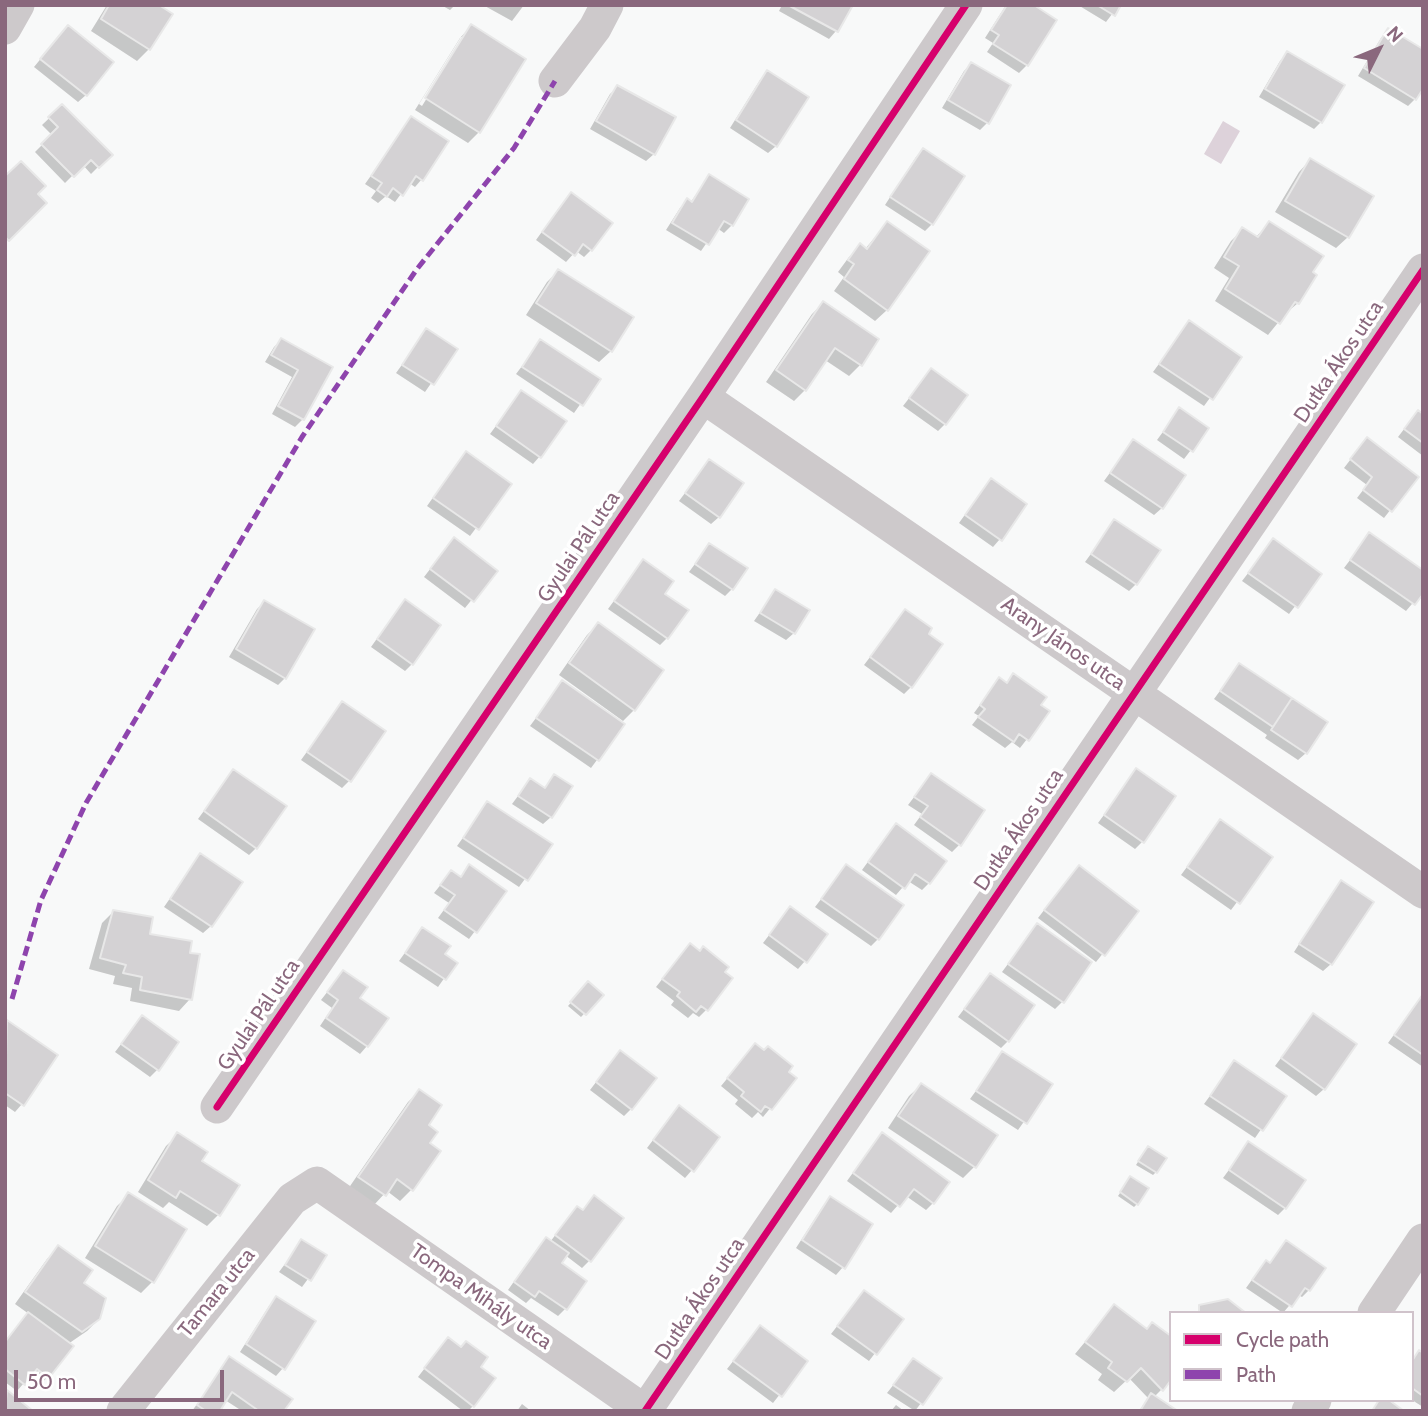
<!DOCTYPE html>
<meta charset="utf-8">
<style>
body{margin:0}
#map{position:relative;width:1428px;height:1416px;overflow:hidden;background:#f8f9f9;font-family:Cabin,sans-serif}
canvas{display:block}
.frame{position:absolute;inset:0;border:7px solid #8a687d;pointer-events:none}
.legend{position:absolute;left:1169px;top:1311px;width:245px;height:91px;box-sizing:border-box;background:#fff;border:2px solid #d0c3cb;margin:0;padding:9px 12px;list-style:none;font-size:21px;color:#8a687d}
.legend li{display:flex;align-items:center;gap:14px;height:35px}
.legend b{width:35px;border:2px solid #d0c3cb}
.north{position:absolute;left:1344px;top:14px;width:70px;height:70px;-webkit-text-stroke:5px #fff;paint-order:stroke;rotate:47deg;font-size:19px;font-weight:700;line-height:28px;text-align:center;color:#8a687d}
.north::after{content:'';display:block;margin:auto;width:24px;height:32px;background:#8a687d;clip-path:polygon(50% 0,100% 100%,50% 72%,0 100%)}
.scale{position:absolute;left:14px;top:1370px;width:210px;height:32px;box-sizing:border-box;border:4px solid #8a687d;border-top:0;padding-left:9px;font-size:21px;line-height:24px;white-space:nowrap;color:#8a687d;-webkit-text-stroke:5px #fff;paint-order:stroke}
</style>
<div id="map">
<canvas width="1428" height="1416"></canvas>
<div class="frame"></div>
<ul class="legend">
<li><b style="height:9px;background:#d6006c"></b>Cycle path</li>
<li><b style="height:9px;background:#8e44ad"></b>Path</li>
</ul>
<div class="north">N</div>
<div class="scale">50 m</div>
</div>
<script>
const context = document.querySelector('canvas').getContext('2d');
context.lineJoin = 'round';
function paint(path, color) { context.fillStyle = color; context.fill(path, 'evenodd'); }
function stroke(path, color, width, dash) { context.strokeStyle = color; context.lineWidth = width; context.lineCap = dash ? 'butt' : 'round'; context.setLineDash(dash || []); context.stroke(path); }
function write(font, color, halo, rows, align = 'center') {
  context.font = font + ' Cabin,sans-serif'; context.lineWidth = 7; context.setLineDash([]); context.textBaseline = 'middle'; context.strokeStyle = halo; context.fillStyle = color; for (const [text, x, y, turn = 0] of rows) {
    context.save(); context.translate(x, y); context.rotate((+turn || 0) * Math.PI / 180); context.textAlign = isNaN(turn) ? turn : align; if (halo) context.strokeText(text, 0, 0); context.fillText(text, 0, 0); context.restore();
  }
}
paint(new Path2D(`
 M1223,121L1240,131L1221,164L1204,154Z`), '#ddd2da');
paint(new Path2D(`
 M107,5H156L170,15L149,49L137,61L91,31Z
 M441,5H455L450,10Z
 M483,5H524L512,21Z
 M782,5H851L836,31L829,39L779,11Z
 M1006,5H1031L1055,21L1027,65L1019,73L987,52L993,43L985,38Z
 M1078,5H1119L1106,22Z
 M471,26L479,132L468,143L415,110L460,38ZM461,37H465L422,106L419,104Z
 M1388,30L1415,99L1408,106L1358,76L1381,38Z
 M61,34L86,95L78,102L34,67Z
 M1288,53L1321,122L1314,129L1259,97L1280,61Z
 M971,64L987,123L980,130L942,108L964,71Z
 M768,73L776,146L768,153L730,128L760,80Z
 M618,87L654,154L646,161L590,129L610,94Z
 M62,106L110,155L91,174L83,165L65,183L35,152L52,135L42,125Z
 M412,118L422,179L415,187L409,183L395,202L386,196L378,203L371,198L376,191L365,184Z
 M923,150L932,224L925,231L885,205L916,157Z
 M1310,160L1348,237L1336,248L1275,212L1299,172Z
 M709,176L747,199L732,225L724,233L717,228L701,251L666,230L680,208L687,201L690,203Z
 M564,201L591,250L584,257L576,251L566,262L536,240Z
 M887,223V310L875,321L834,291L844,277L838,272L849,257L860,246L865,249Z
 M1269,223L1311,272L1298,303L1285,314L1268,335L1215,301L1229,278L1214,268L1231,241L1242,230L1255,238Z
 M558,271L611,351L599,362L526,315L547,282Z
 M823,303L860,365L849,376L825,360L805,390L794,401L766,382L812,314Z
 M1189,323L1240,357L1204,406L1153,372Z
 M427,330L455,349L425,392L396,373Z
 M281,340L331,367L303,419L295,427L272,414L292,377L265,362L274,347Z
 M541,341L598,379L574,413L516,374Z
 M931,370L945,424L938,431L903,406Z
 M521,392L540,456L533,464L490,434Z
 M1179,410L1207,429L1184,459L1157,440Z
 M1423,416V456L1398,437L1411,420Z
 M1133,441L1162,508L1154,515L1104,481Z
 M1360,447L1416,477L1384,518L1357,498L1367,485L1344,468Z
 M459,461L509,484L470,536L427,506Z
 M709,461L719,517L711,524L679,501Z
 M984,488L1000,539L993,547L959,523Z
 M1115,521L1136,584L1129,591L1085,562Z
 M1369,535L1423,591L1406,611L1344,568Z
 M1273,541L1320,574L1289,614L1242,581Z
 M709,545L732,589L725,596L689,572Z
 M447,547L495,571L465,608L424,577Z
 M643,561L662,594L667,638L660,645L608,609Z
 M775,591L794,633L786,640L754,621Z
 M264,602L285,678L278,685L229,657L257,609Z
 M398,609L412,664L405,671L371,647Z
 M905,611L926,634L911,687L904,694L864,665Z
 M598,624L634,710L623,721L559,675L587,635Z
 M1239,665L1306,753L1298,760L1265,738L1267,735L1214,699Z
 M1014,676L1039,706L1048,712L1020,748L1012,742L1005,748L972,725L979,716L974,713L999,679L1005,684Z
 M562,683L623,725L591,768L530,726Z
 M342,703L349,781L342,788L301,760Z
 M1137,770L1142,842L1135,849L1098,823Z
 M233,771L256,848L249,855L198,819Z
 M931,775L959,845L952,852L914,825L922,814L908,805Z
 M554,777L551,817L543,824L512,804L530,780L543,789Z
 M488,803L551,844L519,887L457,846Z
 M1221,821L1271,857L1231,910L1181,875Z
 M889,833L929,883L922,890L908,881L896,895L862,870Z
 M200,855L211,926L203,933L164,907Z
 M470,867L505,891L469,939L438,918L449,903L434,893L451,872L460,878Z
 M846,867L878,939L871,946L815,907Z
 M1072,874L1137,911L1096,962L1038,918Z
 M1342,883L1331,964L1323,971L1294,952L1334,890Z
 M790,908L805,961L798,969L763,943Z
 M113,912L148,935L188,954L190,999L179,1011L130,1001L132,988L113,984L115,976L89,969L102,923Z
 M1037,925L1062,1002L1055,1009L1002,972Z
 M422,929L442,955L455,963L438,987L399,961Z
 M683,953L706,1010L699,1017L693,1013L688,1018L671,1005L674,1001L656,987Z
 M343,972L358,998L367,1046L360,1054L320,1026L332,1008L321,1000Z
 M990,975L1008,1041L1001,1048L958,1017Z
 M588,983L602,995L581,1017L568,1006Z
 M1423,994V1067L1388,1043Z
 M1313,1015L1324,1089L1316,1096L1275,1066Z
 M142,1017L158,1069L150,1077L115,1052Z
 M7,1023L22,1104L15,1112L5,1105V1025Z
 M755,1045L795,1078L763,1117L758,1112L752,1118L735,1104L738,1100L721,1086Z
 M1003,1054L1050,1085L1018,1130L970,1099Z
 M613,1060L631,1109L624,1116L590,1090Z
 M1234,1063L1284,1096L1255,1138L1204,1104Z
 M921,1085L974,1167L963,1178L888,1128L909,1096Z
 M419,1091L428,1143L412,1189L400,1201L387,1191L373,1206L348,1189L408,1102Z
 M672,1115L692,1170L685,1178L647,1148Z
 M178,1135L200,1162L237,1185L218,1215L207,1226L169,1202L163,1208L138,1192L166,1146Z
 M875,1142L933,1203L926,1210L906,1196L891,1213L847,1181Z
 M1248,1144L1285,1208L1278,1215L1223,1178Z
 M1145,1151L1156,1172L1153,1175L1136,1165Z
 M1128,1181L1137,1204L1134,1207L1118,1196Z
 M129,1195L152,1282L141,1293L85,1258L117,1206Z
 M594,1197L589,1261L582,1268L565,1255L559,1264L584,1281L565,1309L558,1316L531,1298L526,1303L508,1290L539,1246L546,1239L550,1242L570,1216L582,1211Z
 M830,1199L843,1267L836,1275L796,1248L823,1206Z
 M302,1241L325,1256L302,1287L279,1272Z
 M1286,1242L1309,1290L1302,1297L1298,1295L1283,1313L1246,1288L1259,1270L1266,1263L1268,1265Z
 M59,1247L82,1283L99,1319L87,1331L68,1344L48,1377L40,1384L30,1376L17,1391L5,1382V1342L29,1314L15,1304L47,1259Z
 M864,1292L901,1319L869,1361L831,1334Z
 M277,1298L283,1368L276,1376L240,1352L269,1306Z
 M1114,1307L1162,1389L1154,1397L1175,1411H1139L1148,1398L1129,1378L1114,1392L1098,1380L1102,1374L1075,1354Z
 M760,1327L806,1361L773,1403L727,1369Z
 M441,1347L478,1367L473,1406L468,1411H463L418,1377Z
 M1420,1353L1423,1355V1407L1412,1400V1360Z
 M230,1359L282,1411H242L225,1400L218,1411H192Z
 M913,1360L939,1379L915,1411L887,1393Z
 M522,1404L531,1411H517Z
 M896,1405L904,1411H891Z`), '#0003');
const building = new Path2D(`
 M109,5H159L173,14L150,50L101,19Z
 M788,5H853L838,32Z
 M1007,5H1034L1057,20L1028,66L993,44L999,35L991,30Z
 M1097,5H1121L1115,16Z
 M471,24L526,59L480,133L425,98Z
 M68,25L114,62L87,96L40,59Z
 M1388,28L1423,49V89L1416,100L1364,68Z
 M1287,51L1345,85L1322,123L1265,89Z
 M971,62L1011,85L989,124L948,100Z
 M767,70L809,97L777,147L736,120Z
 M617,85L676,117L655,155L596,121Z
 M62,104L113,155L99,168L91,160L74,177L41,144L58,127L48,117Z
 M411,116L449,141L423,181L416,176L403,196L393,188L387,197L377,190L382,183L371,176Z
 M923,148L965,176L933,225L890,197Z
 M1310,158L1374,196L1349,238L1285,201Z
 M21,161L46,186L38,194L47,203L9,241L5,237V176Z
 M709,174L749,199L733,226L724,221L709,245L672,223L687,198L692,202Z
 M571,192L613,223L592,251L583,244L575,256L542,232Z
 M887,221L930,251L888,311L844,279L854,264L848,260L860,243L867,249Z
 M1269,221L1324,256L1313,272L1317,275L1299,304L1295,302L1280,324L1225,289L1239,266L1224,257L1242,227L1258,237Z
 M558,269L634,317L612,352L536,303Z
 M823,301L879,339L862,366L835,348L806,391L776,370Z
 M1189,320L1242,357L1213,400L1159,364Z
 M426,328L458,349L434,385L402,365Z
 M281,338L333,367L304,420L278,406L298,370L271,355Z
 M540,339L601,379L583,406L522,367Z
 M931,368L968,395L946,425L909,398Z
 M521,390L567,421L541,458L496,426Z
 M1179,407L1209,428L1193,452L1163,432Z
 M1418,410L1423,414V443L1404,429Z
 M1367,437L1419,477L1392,512L1363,490L1372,477L1350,459Z
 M1133,439L1186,475L1163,509L1110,473Z
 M466,451L512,484L479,530L433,498Z
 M709,459L744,483L720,518L685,493Z
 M991,478L1027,504L1002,541L965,515Z
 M1114,519L1161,550L1137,585L1091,554Z
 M1369,532L1423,570V594L1415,605L1350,560Z
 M454,537L498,571L474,602L430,569Z
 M1273,538L1322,574L1298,608L1248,573Z
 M709,543L748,568L733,590L695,564Z
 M643,559L674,581L665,594L689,610L668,639L614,601Z
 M775,589L810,610L795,634L760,613Z
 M405,599L441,625L413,665L377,639Z
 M264,600L315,629L286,679L236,649Z
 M905,609L932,628L929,634L943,644L912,688L870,657Z
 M598,622L664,670L635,711L569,663Z
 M1239,663L1292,698L1273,727L1220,691Z
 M1013,673L1047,697L1041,705L1050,711L1029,741L1019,734L1014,742L978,717L985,709L980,705L999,677L1007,683Z
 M562,680L625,724L599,761L536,718Z
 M1292,698L1328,722L1307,754L1271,730Z
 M342,701L386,731L351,782L307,752Z
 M1136,768L1176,796L1144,843L1104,815Z
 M233,769L287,806L257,849L204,811Z
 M931,773L985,810L961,846L920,817L928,806L914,797Z
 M554,774L573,786L552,818L518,796L530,778L545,788Z
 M487,801L553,844L528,881L463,838Z
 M1220,819L1273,857L1240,904L1187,867Z
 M896,823L947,861L930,884L915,874L905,889L868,862Z
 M200,853L243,882L212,927L170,899Z
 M469,864L507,891L477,933L444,910L455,895L440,885L451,870L461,877Z
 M846,864L904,905L879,940L821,899Z
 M1079,865L1139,911L1105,956L1044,910Z
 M1341,880L1374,902L1332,965L1299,944Z
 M790,906L828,934L807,963L769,935Z
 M113,910L153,917L150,934L192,941L190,953L200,954L192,1000L140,990L142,977L123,973L126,965L100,958Z
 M1037,923L1092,962L1064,1003L1008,964Z
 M422,927L451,946L445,954L458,963L446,980L405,953Z
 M690,943L700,951L703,946L729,967L725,972L733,978L708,1011L701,1006L696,1012L677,996L680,992L662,979Z
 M343,970L368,987L360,998L389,1018L368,1047L326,1018L338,1000L327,992Z
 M990,973L1035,1005L1009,1042L964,1009Z
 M588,981L604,995L586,1015L570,1002Z
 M1423,994V1055L1394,1035Z
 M1313,1013L1357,1044L1325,1090L1281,1058Z
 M142,1015L179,1042L159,1071L121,1044Z
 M7,1020L58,1055L24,1106L5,1093Z
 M755,1043L764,1050L768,1046L793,1066L789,1072L797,1078L772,1110L765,1106L761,1112L741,1096L744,1092L727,1078Z
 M620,1050L657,1078L632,1110L596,1082Z
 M1002,1051L1053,1084L1027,1124L976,1091Z
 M1234,1060L1287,1096L1263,1131L1210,1096Z
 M921,1083L998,1135L976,1168L898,1116Z
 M419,1089L442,1105L429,1125L438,1132L430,1143L441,1151L413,1191L397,1179L386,1196L358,1177Z
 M679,1105L720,1137L694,1172L653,1140Z
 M177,1132L208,1152L202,1161L240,1185L220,1216L180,1191L176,1198L148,1180Z
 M882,1132L950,1182L934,1204L914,1189L900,1207L853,1173Z
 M1248,1141L1306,1180L1286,1209L1229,1170Z
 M1148,1146L1167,1158L1157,1173L1138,1161Z
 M1130,1176L1149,1188L1138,1205L1120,1192Z
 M128,1192L187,1229L154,1283L95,1246Z
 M594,1195L624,1218L591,1262L555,1235L577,1206L583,1210Z
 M830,1196L873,1224L845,1269L802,1240Z
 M546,1237L569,1253L562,1263L587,1281L567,1310L539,1291L535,1297L514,1282Z
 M301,1239L327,1255L311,1281L285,1265Z
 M1286,1240L1326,1268L1310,1291L1305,1288L1292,1307L1252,1280L1266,1260L1270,1263Z
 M58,1245L93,1270L84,1283L106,1298L100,1319L82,1332L25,1292Z
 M864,1290L904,1319L877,1355L837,1326Z
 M276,1296L316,1321L285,1370L246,1344Z
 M1228,1299L1246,1313H1199V1305Z
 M1114,1304L1147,1329L1152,1322L1171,1336V1380L1163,1391L1141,1368L1127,1382L1108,1368L1112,1362L1085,1342Z
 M28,1312L74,1346L49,1378L37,1369L25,1385L5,1369V1342Z
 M760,1325L808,1361L782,1397L733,1361Z
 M448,1337L461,1347L466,1341L488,1357L481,1367L496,1378L474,1407L424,1368Z
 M1419,1350L1423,1353V1396L1412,1388V1361Z
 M229,1356L293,1399L284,1411H259L232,1392L220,1411H206L197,1405Z
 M913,1358L942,1378L923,1405L893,1385Z
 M7,1390L33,1411H5Z
 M1151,1393L1178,1411H1140Z
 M1379,1400H1389L1404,1411H1372Z`);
paint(building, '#d4d2d4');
stroke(building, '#e8e8e8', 2);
stroke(new Path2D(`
 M5,28L18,5
 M555,81L595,28L607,5
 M703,397L1423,892
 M217,1107L703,397L966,5
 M1374,1313L1423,1240
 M123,1411L292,1199L317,1183L645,1411
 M645,1411L1423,270
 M1308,1411L1315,1400`), '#cdc9cb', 33);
stroke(new Path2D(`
 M12,999L41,900L86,803L302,437L417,269L514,148L555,81`), '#8e44ad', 5, [10, 5]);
stroke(new Path2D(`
 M217,1107L703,397L966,5
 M645,1411L1423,270`), '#d6006c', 7);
write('21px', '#8a687d', '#fff', [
 ["Dutka Ákos utca",1339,362,-56],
 ["Gyulai Pál utca",579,547,-56],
 ["Arany János utca",1063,644,35],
 ["Dutka Ákos utca",1019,830,-56],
 ["Gyulai Pál utca",259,1015,-56],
 ["Tamara utca",217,1293,-51],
 ["Tompa Mihály utca",481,1297,35],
 ["Dutka Ákos utca",700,1299,-56]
]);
</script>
